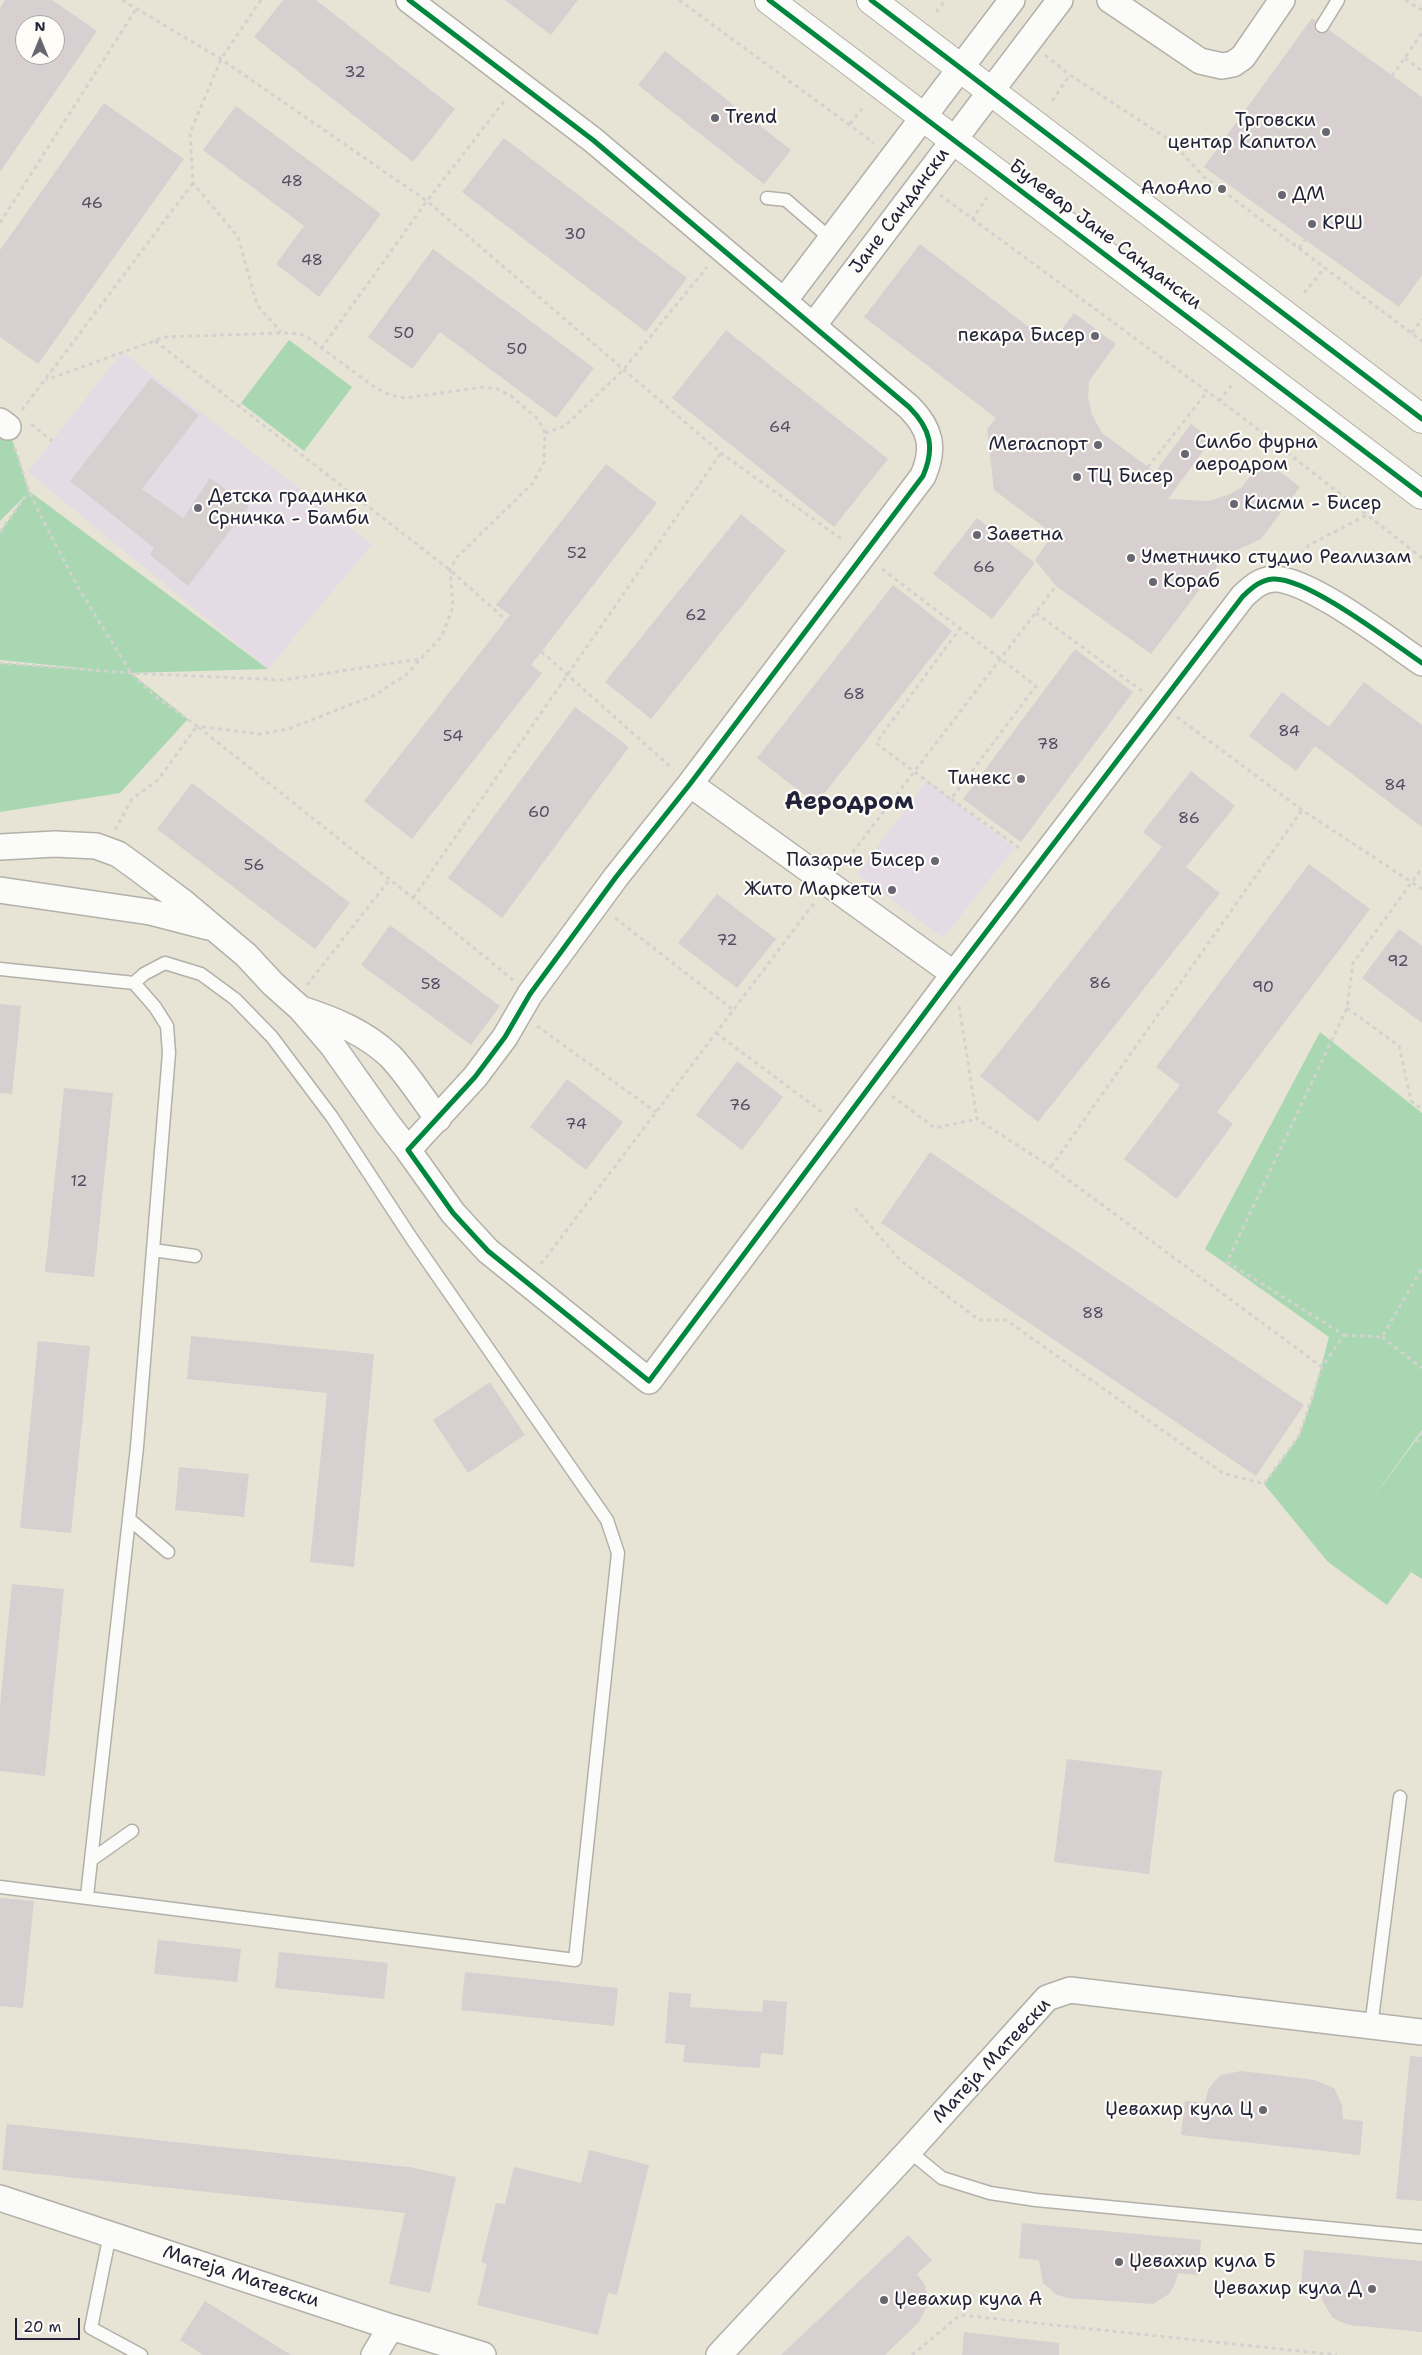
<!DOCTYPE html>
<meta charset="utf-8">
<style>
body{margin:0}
#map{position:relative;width:1422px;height:2355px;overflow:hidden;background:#e7e4d5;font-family:"Shantell Sans",sans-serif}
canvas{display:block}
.north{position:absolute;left:15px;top:15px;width:50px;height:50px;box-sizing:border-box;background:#fdfcf7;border:1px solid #a5a5ac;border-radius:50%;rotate:0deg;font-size:14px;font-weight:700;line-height:20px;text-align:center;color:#22223b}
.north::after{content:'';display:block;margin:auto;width:18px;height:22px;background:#676671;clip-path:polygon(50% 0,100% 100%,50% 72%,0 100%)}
.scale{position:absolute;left:15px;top:2318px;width:65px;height:22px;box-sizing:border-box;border:2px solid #22223b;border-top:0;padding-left:6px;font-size:15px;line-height:18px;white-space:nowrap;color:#22223b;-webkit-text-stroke:4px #fdfcf7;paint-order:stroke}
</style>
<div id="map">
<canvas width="1422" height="2355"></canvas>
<div class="north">N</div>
<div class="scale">20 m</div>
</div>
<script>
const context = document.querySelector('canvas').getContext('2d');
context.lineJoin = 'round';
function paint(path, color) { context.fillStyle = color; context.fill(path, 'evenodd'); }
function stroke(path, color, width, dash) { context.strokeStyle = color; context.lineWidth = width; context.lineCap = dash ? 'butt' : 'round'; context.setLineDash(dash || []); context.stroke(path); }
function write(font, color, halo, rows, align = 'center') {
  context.font = font + ' "Shantell Sans",sans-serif'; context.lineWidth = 4.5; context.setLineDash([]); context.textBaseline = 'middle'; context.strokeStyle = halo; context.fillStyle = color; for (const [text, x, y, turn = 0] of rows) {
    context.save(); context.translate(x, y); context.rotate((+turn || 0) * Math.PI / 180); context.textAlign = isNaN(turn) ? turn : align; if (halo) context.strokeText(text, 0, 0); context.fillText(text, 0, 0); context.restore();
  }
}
paint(new Path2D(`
 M122,352L372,544L268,669L28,472Z
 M927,780L1014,848L943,938L857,874Z`), '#e5dbe5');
paint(new Path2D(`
 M289,340L352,387L304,451L241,403Z
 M0,421L8,427L29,491L268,669L131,673L188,719L120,793L0,812V663L99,670L0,660V532L26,495L0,521Z
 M1320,1032L1422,1113V1430L1367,1506L1422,1432V1579L1411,1572L1387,1605L1328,1562L1264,1484L1299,1436L1313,1397L1329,1337L1205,1249Z`), '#a8d7b1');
paint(new Path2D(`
 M5,0H52L97,31L0,172V8ZM25,25H55V55H25Z
 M283,0H316L455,109L413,162L254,37Z
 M505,0H578L551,35Z
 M1312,18L1316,21L1314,26L1317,33L1322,34L1329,30L1422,97V275L1399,307L1204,167Z
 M665,51L791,150L764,184L638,85Z
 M104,103L184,159L38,364L0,337V250Z
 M236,106L381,214L319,297L276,264L304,226L203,150Z
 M504,138L687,278L646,332L462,192Z
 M920,244L1051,344L1074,313L1116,344L1089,381L1088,397L1092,415L1102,433L1155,472L1191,424L1212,439L1168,499L1208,501L1228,495L1242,487L1263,459L1300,487L1261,539L1226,555L1151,654L1056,586L1035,560L1053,534L994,490L987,429L996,418L864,317Z
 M433,249L594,368L556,418L440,332L412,369L368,337Z
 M726,330L888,459L834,527L672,398Z
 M151,378L199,415L142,489L183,518L210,478L249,506L188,586L150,555L154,548L70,481Z
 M606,464L657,503L531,665L542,673L412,839L364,801L510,615L496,605Z
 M741,514L786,551L651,719L605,682Z
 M977,518L1035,563L992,619L933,574Z
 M893,585L952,631L816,804L757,758Z
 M1075,649L1133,692L1021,842L963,799Z
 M1364,682L1422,725V827L1315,746L1296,771L1249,736L1282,692L1329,727Z
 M575,707L629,747L502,918L448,878Z
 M1191,771L1235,806L1186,867L1220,893L1038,1122L980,1076L1162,847L1143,832Z
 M192,783L350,903L315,949L157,829Z
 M1309,864L1370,909L1217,1112L1233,1124L1177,1199L1124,1159L1180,1085L1156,1067Z
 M717,894L776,939L737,988L678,943Z
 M390,925L500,1006L471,1045L361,965Z
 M1399,929L1422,946V1023L1362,978Z
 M0,1004L21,1006L12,1094L0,1093Z
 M737,1061L783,1097L742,1150L696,1115Z
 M567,1079L623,1122L586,1170L530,1127Z
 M64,1088L113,1093L94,1277L45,1272Z
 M930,1152L1304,1405L1256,1476L881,1223Z
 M191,1336L374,1354L354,1567L310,1562L327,1393L187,1379Z
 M38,1341L90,1346L71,1533L20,1528Z
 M490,1382L525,1435L468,1473L433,1420Z
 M179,1467L249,1474L244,1517L175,1510Z
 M12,1584L64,1589L45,1776L0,1771V1706Z
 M1067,1759L1162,1771L1149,1874L1054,1862Z
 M0,1898L34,1901L23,2008L0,2006Z
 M158,1940L241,1949L237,1982L154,1974Z
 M279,1952L388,1963L384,1999L275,1988Z
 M465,1972L618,1988L614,2026L461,2010Z
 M669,1992L691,1994L690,2007L762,2012L763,2000L787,2002L783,2055L761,2053L760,2068L683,2062L685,2045L665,2043Z
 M1410,2056L1422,2057V2201L1396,2199Z
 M1241,2071L1315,2080L1334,2088L1342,2105L1343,2119L1363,2121L1360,2155L1181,2135L1185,2101L1205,2103L1208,2090L1214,2082L1221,2075Z
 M7,2124L409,2167L456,2177L430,2293L389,2284L405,2213L2,2170Z
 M589,2150L649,2165L617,2295L608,2293L598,2335L477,2305L487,2264L481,2262L496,2203L505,2204L514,2167L581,2183Z
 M1022,2223L1201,2240L1198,2275L1178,2273L1174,2286L1169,2294L1153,2304L1068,2298L1057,2295L1043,2283L1039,2260L1019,2258Z
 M908,2235L932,2260L917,2274L925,2285L928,2304L919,2322L885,2355H781Z
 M1304,2250L1422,2261V2332L1350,2325L1340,2322L1332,2317L1322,2300V2286L1301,2284Z
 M205,2301L291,2355H203L180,2340Z
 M964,2332L1059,2343V2355H962Z`), '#d8cfd0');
const lane = new Path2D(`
 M1322,26L1338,0
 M767,198L786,200L831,239
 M0,969L134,983L155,1007L167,1026L169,1053L137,1447L87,1896
 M153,1250L195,1256
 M129,1519L168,1552
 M91,1860L132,1831
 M0,1887L575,1960L618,1553L607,1520L412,1239L332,1117L272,1037L235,999L201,974L165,963L144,974L134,983
 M1371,2027L1400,1797
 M909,2151L942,2178L990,2193L1036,2200L1422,2237
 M110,2234L91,2328L141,2355`);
const street = new Path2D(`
 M409,0L593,140L909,407C931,429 935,448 923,476L690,784L616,877L530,994L505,1037L475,1077L408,1150L453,1213L488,1251L649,1381L954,974L1243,596C1252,588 1260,580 1273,579C1307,577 1391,642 1422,663
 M1110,0L1200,61L1222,66L1233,64L1243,57L1282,0
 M784,301L1012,0
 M813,326L1060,0
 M0,421L8,427
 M690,784L954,974
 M0,847L55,844L96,846L118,854L136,867L183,902L246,955L273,984L301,1009L332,1045L387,1123L408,1150
 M0,890L150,912L208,927
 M301,1009C333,1019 364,1032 389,1055C407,1073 422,1098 438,1119
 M0,2198L391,2327L483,2355
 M374,2355L391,2327
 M719,2355L909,2151L1047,1998L1070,1990L1422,2032`);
const secondary = new Path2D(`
 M769,0L1422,495
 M871,0L1422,419`);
stroke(lane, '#b2b0a9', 15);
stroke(street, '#b2b0a9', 28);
stroke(secondary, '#b2b0a9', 30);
stroke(new Path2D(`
 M122,0L221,59L427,201L721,453L844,541
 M261,0L221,59L190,133L193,183L238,237L257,305L281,332
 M679,0L874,143
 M1405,0L1422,10
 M936,12L946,0
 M1045,55L1070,75L1171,141L1203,176L1422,341
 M1405,58L1422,71
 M1392,76L1422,33
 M1052,101L1070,75
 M850,124L864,106
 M940,195L1242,417L1422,558
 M972,220L987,197
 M0,223L136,9
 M1299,248L1305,240
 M1304,293L1325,267
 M1412,333L1422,319
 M155,341L450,570L673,769
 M321,349L427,201L505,100
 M1219,401L1234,382
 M22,410L193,183
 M31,424L52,441
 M545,433L565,426L624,369L707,267
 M15,448L29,491L48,530L79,589L131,673L156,697L197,726L260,734L288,729L373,696L406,675L442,636L453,607L450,570L457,557L533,483L544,462L545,433L539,420L511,396L497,389L483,387L405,398L390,395L373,386L307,337L300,334L282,333L165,337L46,380
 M1148,467L1207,392
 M0,532L29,491
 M1296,560L1309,545L1367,515
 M882,569L1036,686L951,799L876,743L961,627
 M1036,613L1142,691
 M0,663L131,673L283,680L420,659
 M1177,717L1302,810L1422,889
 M951,799L1022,850
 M115,830L132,799L158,780L197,726L413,898L513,980
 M843,865L1056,586
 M413,898L721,453
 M615,918L733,1010
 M307,985L390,879
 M959,1006L977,1119L1051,1167L1322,1367
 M1347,1008L1399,1046L1411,1101L1422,1109
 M537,1026L656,1112
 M716,1033L822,1112
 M892,1096L935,1128L977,1119
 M1051,1167L1302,810
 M855,1208L901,1261L979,1320H1006L1223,1473L1264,1484L1299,1436L1322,1367L1344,1335L1227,1262L1347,1008L1353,963L1422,868
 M541,1264L815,902
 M1344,1335L1382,1337L1422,1268
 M1382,1337L1422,1368
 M1422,1432L1417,1440L1422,1444
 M912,2355L960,2315L1337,2355`), '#d3d2cf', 3, [4, 4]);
stroke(lane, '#fbfbf9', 12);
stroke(street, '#fbfbf9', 25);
stroke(secondary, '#fbfbf9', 28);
stroke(new Path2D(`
 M409,0L593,140L909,407C931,429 935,448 923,476L690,784L616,877L530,994L505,1037L475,1077L408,1150L453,1213L488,1251L649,1381L954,974L1243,596C1252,588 1260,580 1273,579C1307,577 1391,642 1422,663
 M769,0L1422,495
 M871,0L1422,419`), '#00873e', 5);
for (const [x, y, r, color] of [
 [715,118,5,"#676671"],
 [1326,132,5,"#676671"],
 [1222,189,5,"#676671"],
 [1282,195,5,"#676671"],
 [1312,224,5,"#676671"],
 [1095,336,5,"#676671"],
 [1098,445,5,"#676671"],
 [1185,454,5,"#676671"],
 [1077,477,5,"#676671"],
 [1234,504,5,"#676671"],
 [198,508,5,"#676671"],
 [977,535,5,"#676671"],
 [1131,558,5,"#676671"],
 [1153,582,5,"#676671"],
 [1021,779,5,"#676671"],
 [935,861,5,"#676671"],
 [892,890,5,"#676671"],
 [1263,2110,5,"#676671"],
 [1119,2262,5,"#676671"],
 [1372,2289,5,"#676671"],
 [884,2300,5,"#676671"]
]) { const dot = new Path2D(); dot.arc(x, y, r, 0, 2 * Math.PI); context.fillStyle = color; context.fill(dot); stroke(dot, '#fdfcf7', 2); }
write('16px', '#504d60', null, [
 ["32",355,73],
 ["48",292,182],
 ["46",92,204],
 ["30",575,235],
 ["48",312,261],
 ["50",404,334],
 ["50",517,350],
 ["64",780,428],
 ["52",577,554],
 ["66",984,568],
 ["62",696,616],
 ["68",854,695],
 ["84",1289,732],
 ["54",453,737],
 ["78",1048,745],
 ["84",1395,786],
 ["60",539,813],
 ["86",1189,819],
 ["56",254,866],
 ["72",727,941],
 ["92",1398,962],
 ["86",1100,984],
 ["58",431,985],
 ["90",1263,988],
 ["76",740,1106],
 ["74",576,1125],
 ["12",79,1182],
 ["88",1093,1314]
]);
write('19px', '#22223b', '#fdfcf7', [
 ["Trend",725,118],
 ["Трговски",1316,121,"right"],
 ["центар Капитол",1316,143,"right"],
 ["АлоАло",1212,189,"right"],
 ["ДМ",1292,195],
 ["КРШ",1322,224],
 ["пекара Бисер",1085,336,"right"],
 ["Силбо фурна",1195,443],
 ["аеродром",1195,465],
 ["Мегаспорт",1088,445,"right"],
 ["ТЦ Бисер",1087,477],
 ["Детска градинка",208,497],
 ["Срничка - Бамби",208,519],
 ["Кисми - Бисер",1244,504],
 ["Заветна",987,535],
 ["Уметничко студио Реализам",1141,558],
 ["Кораб",1163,582],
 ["Тинекс",1011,779,"right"],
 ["Пазарче Бисер",925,861,"right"],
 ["Жито Маркети",882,890,"right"],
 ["Џевахир кула Ц",1253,2110,"right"],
 ["Џевахир кула Б",1129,2262],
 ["Џевахир кула Д",1362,2289,"right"],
 ["Џевахир кула А",894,2300]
], 'left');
write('19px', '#22223b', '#fdfcf7', [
 ["Јане Сандански",900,211,-53],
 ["Булевар Јане Сандански",1105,235,37],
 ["Матеја Матевски",992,2061,-47],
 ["Матеја Матевски",241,2277,18]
]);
write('bold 24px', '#22223b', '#fdfcf7', [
 ["Аеродром",849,803]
]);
</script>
